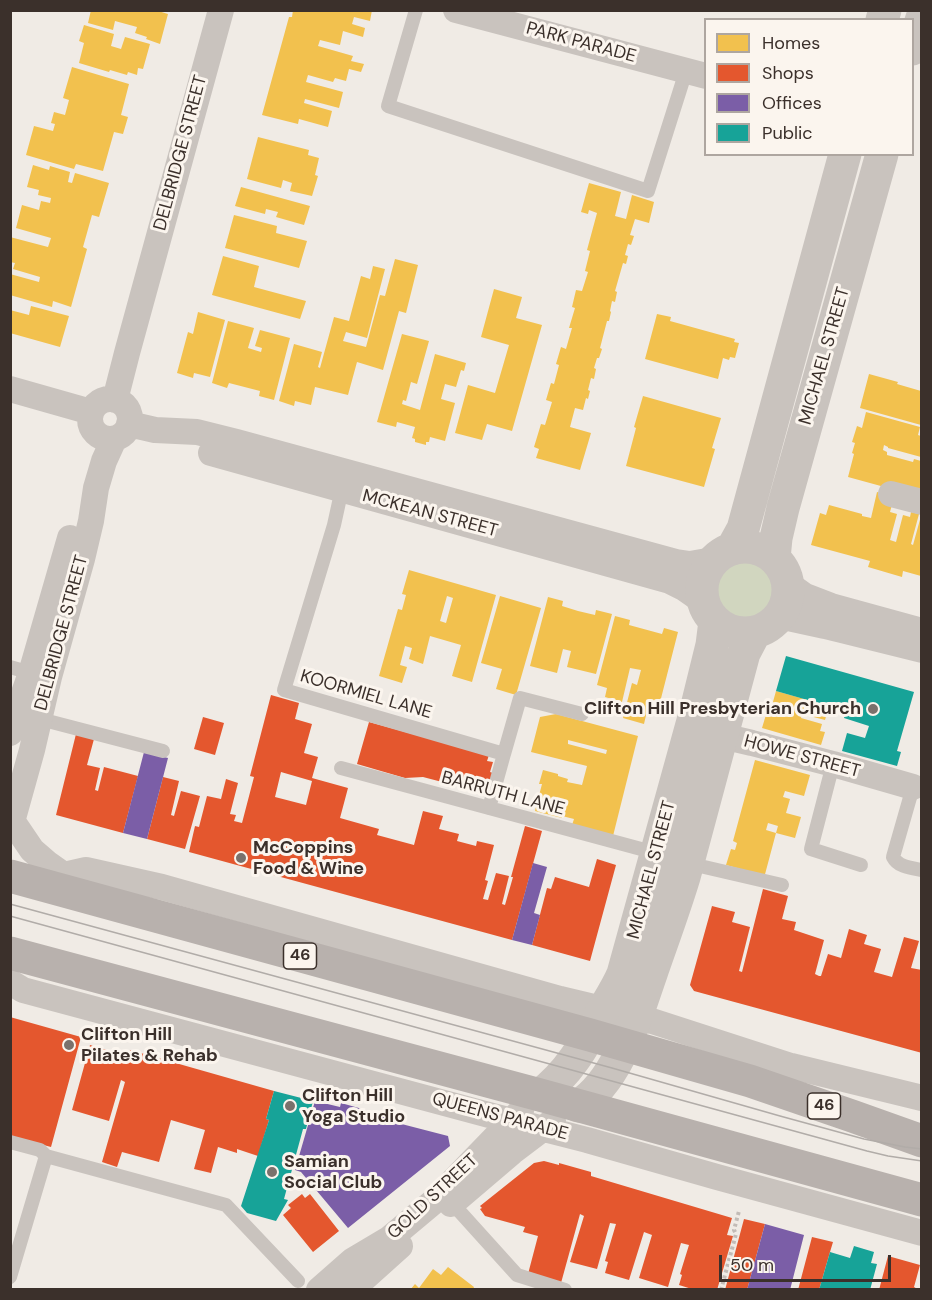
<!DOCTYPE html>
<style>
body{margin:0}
#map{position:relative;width:932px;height:1300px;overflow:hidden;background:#f0ebe5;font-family:"DM Sans",sans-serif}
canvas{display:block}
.frame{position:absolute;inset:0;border:12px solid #3b302b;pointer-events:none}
.legend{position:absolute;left:704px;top:18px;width:210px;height:138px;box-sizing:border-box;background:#fbf5ee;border:2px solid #aea6a0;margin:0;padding:8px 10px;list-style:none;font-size:18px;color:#3b302b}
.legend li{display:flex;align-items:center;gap:12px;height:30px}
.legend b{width:30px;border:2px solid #aea6a0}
.scale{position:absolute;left:719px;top:1255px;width:172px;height:27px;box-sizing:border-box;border:3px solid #3b302b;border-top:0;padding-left:8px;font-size:18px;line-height:21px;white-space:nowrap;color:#3b302b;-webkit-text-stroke:4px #fbf5ee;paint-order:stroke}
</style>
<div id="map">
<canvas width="932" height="1300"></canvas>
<div class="frame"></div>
<ul class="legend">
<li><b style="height:16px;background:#f2c14e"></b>Homes</li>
<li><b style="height:16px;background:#e4572e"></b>Shops</li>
<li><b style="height:16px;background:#7b5ea7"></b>Offices</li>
<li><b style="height:16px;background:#17a398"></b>Public</li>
</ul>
<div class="scale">50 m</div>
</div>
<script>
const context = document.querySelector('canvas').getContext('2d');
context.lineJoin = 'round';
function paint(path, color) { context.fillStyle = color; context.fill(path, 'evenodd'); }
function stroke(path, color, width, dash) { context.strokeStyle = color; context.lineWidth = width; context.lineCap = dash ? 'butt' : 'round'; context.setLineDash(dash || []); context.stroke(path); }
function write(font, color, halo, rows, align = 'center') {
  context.font = font + ' "DM Sans",sans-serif'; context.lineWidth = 6; context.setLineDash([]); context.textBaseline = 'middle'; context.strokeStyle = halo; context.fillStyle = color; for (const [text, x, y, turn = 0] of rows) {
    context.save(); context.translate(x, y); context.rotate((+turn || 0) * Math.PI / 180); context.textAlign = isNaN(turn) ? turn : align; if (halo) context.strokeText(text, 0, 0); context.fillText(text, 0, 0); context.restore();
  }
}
paint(new Path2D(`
 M714 591a30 30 0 1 1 60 0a30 30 0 1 1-60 0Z`), '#d1d6bf');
paint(new Path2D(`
 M91,10H155L168,14L160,44L146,39L147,37L135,33L137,27L115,21L113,30L88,23Z
 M293,10H372L370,21L354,17L352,24L365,28L363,37L343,31L340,45L320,40L318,46L353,56L351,61L364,64L361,72L349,69L346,81L335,78L333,82L308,75L306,82L343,92L339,108L305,99L304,103L332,111L328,127L299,119L298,124L262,115L289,17H292Z
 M84,25L114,34L111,46L121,49L125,37L150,44L143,69L138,68L137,75L128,72L127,75L110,70L109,72L79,63L84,43L79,41Z
 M72,67L129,84L121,115L128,117L123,134L114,132L103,171L76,164L74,169L26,155L34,126L53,131L55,124L51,123L54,112L65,115L69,100L63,98Z
 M258,137L309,150L308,155L319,158L315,175L318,176L312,196L290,191L292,183L283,180L281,188L247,179Z
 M33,165L49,170L50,166L70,172L68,182L72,183L75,173L109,183L99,217L92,215L83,247L87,249L71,307L53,301L52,307L10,295V274L39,282L40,277L13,269L15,263L10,262V237L48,247L51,238L16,228L22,205L39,210L41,201L50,203L51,198L38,195L39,190L27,187Z
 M589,183L621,192L615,216L626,219L632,195L654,202L649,223L635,219L630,235L634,236L631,245L628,244L625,255L628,256L626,264L623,263L615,291L617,292L615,302L612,301L610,311L611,312L609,321H607L600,348L602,349L599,358H597L594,368L596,369L594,379L591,378L588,390L590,391L588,399L586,398L583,410L575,408L570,427L591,433L580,470L536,458L539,449L534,447L541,424L545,425L552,402L546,400L551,383L554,384L559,365L556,364L561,347L566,349L572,328H569L575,308L572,307L576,290L582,291L588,272L585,271L590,251L587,250L597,213L589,210L588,214L581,212Z
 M241,187L310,206L304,225L276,217L278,212L266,209L265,214L235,206Z
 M234,215L277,226L276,233L307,241L299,268L225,248Z
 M223,256L259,266L254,287L306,301L300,319L212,295Z
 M395,259L418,265L406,313L399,311L383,370L357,362L348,395L315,387L311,405L295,401L294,406L279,401L294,344L322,352L318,367L320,368L334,317L349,321L361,276L370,279L373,266L385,269L367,338L346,332L343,341L366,347L380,295L385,296Z
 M494,289L522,297L516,318L542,325L512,431L487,424L482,440L455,433L468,385L495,393L509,345L481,337Z
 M31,306L69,316L60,347L10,333V310L29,315Z
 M198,312L225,320L210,377L194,373L193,378L177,373L188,332L193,334Z
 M657,314L671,317L670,321L735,339L734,342L739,343L735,358L730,357L729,360L723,358L718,379L645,359Z
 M228,321L254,328L248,348L261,352L262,348L255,346L260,330L290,338L274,400L259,396L260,391L229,383L227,388L212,383Z
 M402,334L429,341L417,384L411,382L406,401L403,400L402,404L420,410L435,354L466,363L464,371L461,370L456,387L445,384L441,399L455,403L445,441L430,437L429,442H426V445L415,442V439L412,438L415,427L397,422L396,427L377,422Z
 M869,374L898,382L897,384L921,391V425L860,408Z
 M643,396L721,418L712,448L715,449L704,487L626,466L636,428L634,427Z
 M866,412L920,427L918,435L921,436V457L888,448V447L884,445L883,450L887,452V455L913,462L914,459L921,461V497L848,477L854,454L852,453L855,443L852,442L857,426L862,428Z
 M877,492L894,497L890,512L897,514L890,540L896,542L903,515L910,517L911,512L919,514L911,544L913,545L921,516V576L903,571L902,577L868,567L870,561L811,545L820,513L826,515L829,505L862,514V516L871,518Z
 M409,570L496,595L472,682L452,676L461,645L430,636L423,664L409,659L412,648L405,646L400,665L407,667L402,683L379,676L398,609L402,610L406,595L402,594ZM447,596L453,598L446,623L440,621Z
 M500,596L541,608L516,695L496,689L502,669L481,663Z
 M548,597L563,601L562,606L578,611L595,615L596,610L612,614L596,674L567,667L571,651L563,649L557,673L530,666Z
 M615,616L630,620L629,625L662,634L664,628L678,632L657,714L647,711L644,724L623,718L632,683L637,685L641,670L630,668L622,702L605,697L607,688L597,685Z
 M776,691L829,706L825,720L802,714L801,718L822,724L820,731L825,732L821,745L762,728L768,708L771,709Z
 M556,714L638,736L613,836L572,825L574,819L562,816V818L535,811L542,784H539L543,770L558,774V776L568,779L567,782L582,785L587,766L531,752L540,717ZM568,740L607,750L606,754L568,744Z
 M755,760L810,775L804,796L785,791L783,797L790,799L786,813L801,817L795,838L776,833L778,826L768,823L766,830L776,833L764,878L751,872L726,865L731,849L735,850L737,843L733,841Z
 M448,1267L474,1287L473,1290H410L415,1284L419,1288L433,1269L441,1275Z`), '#f2c14e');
paint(new Path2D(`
 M271,695L299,703L295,719L312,724L304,753L318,757L312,778L348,788L340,818L379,829L377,835L414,845L423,811L443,816L439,829L459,834L457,841L476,846L477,841L494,845L485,880L488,881L483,899L488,900L496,873L509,876L502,904L505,905L513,877H511L525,826L542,831L512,940L189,852L195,826L199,827L207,796L221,799L226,779L238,783L230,814L236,815L234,821L242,823L254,777L250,776ZM281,772L312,781L306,805L275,797Z
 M203,717L224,723L215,755L194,749Z
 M369,722L489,755L487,761L493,762L490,772L493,773L488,794L423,777L405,778L357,764Z
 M76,734L94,739L87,765L100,768L95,790L98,791L104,767L138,776L123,833L56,815Z
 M163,777L179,781L171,815L174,816L181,791L200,796L185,849L147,839Z
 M597,859L616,865L590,961L532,945L547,888L551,889L555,877L589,887Z
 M763,889L788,896L782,919L796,922L794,930L824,940L815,974L819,976H821L828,954L841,958L849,929L867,935L864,944L881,949L874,972L892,977L904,937L919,941L911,968L922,970V1053L694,991L690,985L712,906L735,912L732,922L750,927L739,971L742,972Z
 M10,1017L81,1037L51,1147L10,1136Z
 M90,1045L128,1056L130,1050L274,1091L266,1119L269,1120L258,1156L237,1149V1153L218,1147L211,1173L194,1169L205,1130L171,1120L159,1162L122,1152L117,1167L102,1162L125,1082L121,1080L109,1121L72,1110Z
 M544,1161L559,1165V1163L591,1172V1176L732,1218L727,1235L733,1236L717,1290H695L679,1285L682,1275L680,1274L689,1245L681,1243L668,1287L639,1278L652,1235L644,1232L629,1280L605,1273L608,1262L605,1261L616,1224L610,1223L597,1269L570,1262L584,1216L580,1214L561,1283L528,1274L538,1236L523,1232L525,1227L485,1216L480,1209L482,1208L480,1206L534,1163Z
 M302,1194L305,1198L310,1194L339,1231L313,1252L283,1215L291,1208L288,1205Z
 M744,1219L765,1224L747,1290H725Z
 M812,1237L833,1242L830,1252L819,1290H798Z
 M888,1256L920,1265L914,1287L919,1290H879Z`), '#e4572e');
paint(new Path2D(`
 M144,752L168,758L147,839L123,833Z
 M533,863L547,867L534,913L540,915L532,945L512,940Z
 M315,1101L340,1107L341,1103L391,1117L390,1121L448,1136L450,1146L348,1228L301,1172L295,1170Z
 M765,1224L804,1235L790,1290H747Z`), '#7b5ea7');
paint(new Path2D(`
 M786,656L914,692L897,751L901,752L897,766L842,751L847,733L865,738L869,726L844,718L846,711L776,691Z
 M274,1091L313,1101L306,1129H303L284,1199L288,1200L276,1221L247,1213L241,1206L269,1120L266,1119Z
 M854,1246L874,1252L871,1263L877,1264L870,1290H819L830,1252L850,1258Z`), '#17a398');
stroke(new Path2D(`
 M721,1290L736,1234L734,1230L739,1211`), '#c2bbb6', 4, [3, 3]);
stroke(new Path2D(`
 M416,10L388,106L648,191L686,71
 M343,484L334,525L284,690L504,754L520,698L582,714
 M10,667L31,673
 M40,719L163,751
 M833,764L811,849L861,865
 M341,768L656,853
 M913,787L893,857C898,867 911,868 922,870
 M489,808L504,754
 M687,863L782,885
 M10,1142L40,1150L46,1156L226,1205L298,1281
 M452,1203L517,1275L565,1290
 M10,1277L46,1156`), '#c9c3be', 14);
stroke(new Path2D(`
 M456,10L706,76
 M10,389L91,412
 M90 419a20 20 0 1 1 40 0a20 20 0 1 1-40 0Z
 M115,400L127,353L221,10
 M129,424L155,430L197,432L237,442L676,562L690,564L713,560
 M211,453L670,581L684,588L704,602
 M891,494L922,502
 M787,583L805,596L831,606L922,631
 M779,616L825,626L922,650
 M705,732L752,743L833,764L913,787
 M10,733L31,673L70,538
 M13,822L32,850L47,863L64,875
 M10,829L32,750L49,677L82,559L91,521L96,488L104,461L114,439
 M45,885L64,875L86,870L162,887L560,999L652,1021L791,1066L922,1098
 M10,982L23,990L489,1115L587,1140L717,1177L922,1233
 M451,1204L512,1152L553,1121
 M319,1290L352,1261L389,1239L432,1203L521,1111
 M351,1290L400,1246`), '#c9c3be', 26);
stroke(new Path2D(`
 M882,20L885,10
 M912,49L922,18
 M702 590a43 43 0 1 1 86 0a43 43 0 1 1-86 0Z
 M732,549L743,529L845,154
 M774,558L776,538L783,508L882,154
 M540,1095C571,1071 584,1045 602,1012C609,1000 617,988 623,974L696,710L712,645L715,621
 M578,1106C619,1080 636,1017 651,974C662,942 674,910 684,877L744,653L755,632`), '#c9c3be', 33);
stroke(new Path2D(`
 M10,876L590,1035L750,1081L852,1116L922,1141
 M10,953L540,1095L922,1200`), '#b8b1ad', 33);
stroke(new Path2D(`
 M10,904L612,1068L780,1116L864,1139L905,1147L922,1149
 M10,916C296,995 581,1075 867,1151L888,1156L922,1161`), '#b1aca8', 1.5);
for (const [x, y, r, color] of [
 [873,709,6,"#7a716c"],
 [241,858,6,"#7a716c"],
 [69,1045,6,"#7a716c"],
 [290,1106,6,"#7a716c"],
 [272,1172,6,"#7a716c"]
]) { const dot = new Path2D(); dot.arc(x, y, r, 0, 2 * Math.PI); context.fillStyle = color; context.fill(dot); stroke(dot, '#fbf5ee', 2); }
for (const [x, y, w] of [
 [300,956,33],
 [824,1106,33]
]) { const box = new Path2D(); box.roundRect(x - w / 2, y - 13, w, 26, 4.5); context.fillStyle = '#fbf5ee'; context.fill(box); stroke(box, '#3b302b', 1.5); }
write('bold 16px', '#3b302b', null, [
 ["46",300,956],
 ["46",824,1106]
]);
write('18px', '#3b302b', '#fbf5ee', [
 ["PARK PARADE",581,43,15],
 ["DELBRIDGE STREET",181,153,-75],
 ["MICHAEL STREET",825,356,-74],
 ["MCKEAN STREET",430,514,15],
 ["DELBRIDGE STREET",62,633,-75],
 ["KOORMIEL LANE",366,695,16],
 ["HOWE STREET",802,757,15],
 ["BARRUTH LANE",503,794,15],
 ["MICHAEL STREET",652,870,-75],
 ["QUEENS PARADE",500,1117,15],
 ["GOLD STREET",433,1197,-43]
]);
write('bold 18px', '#3b302b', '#fbf5ee', [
 ["Clifton Hill Presbyterian Church",861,709,"right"],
 ["McCoppins",253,848],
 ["Food & Wine",253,869],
 ["Clifton Hill",81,1035],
 ["Pilates & Rehab",81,1056],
 ["Clifton Hill",302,1096],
 ["Yoga Studio",302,1117],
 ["Samian",284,1162],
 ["Social Club",284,1183]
], 'left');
</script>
